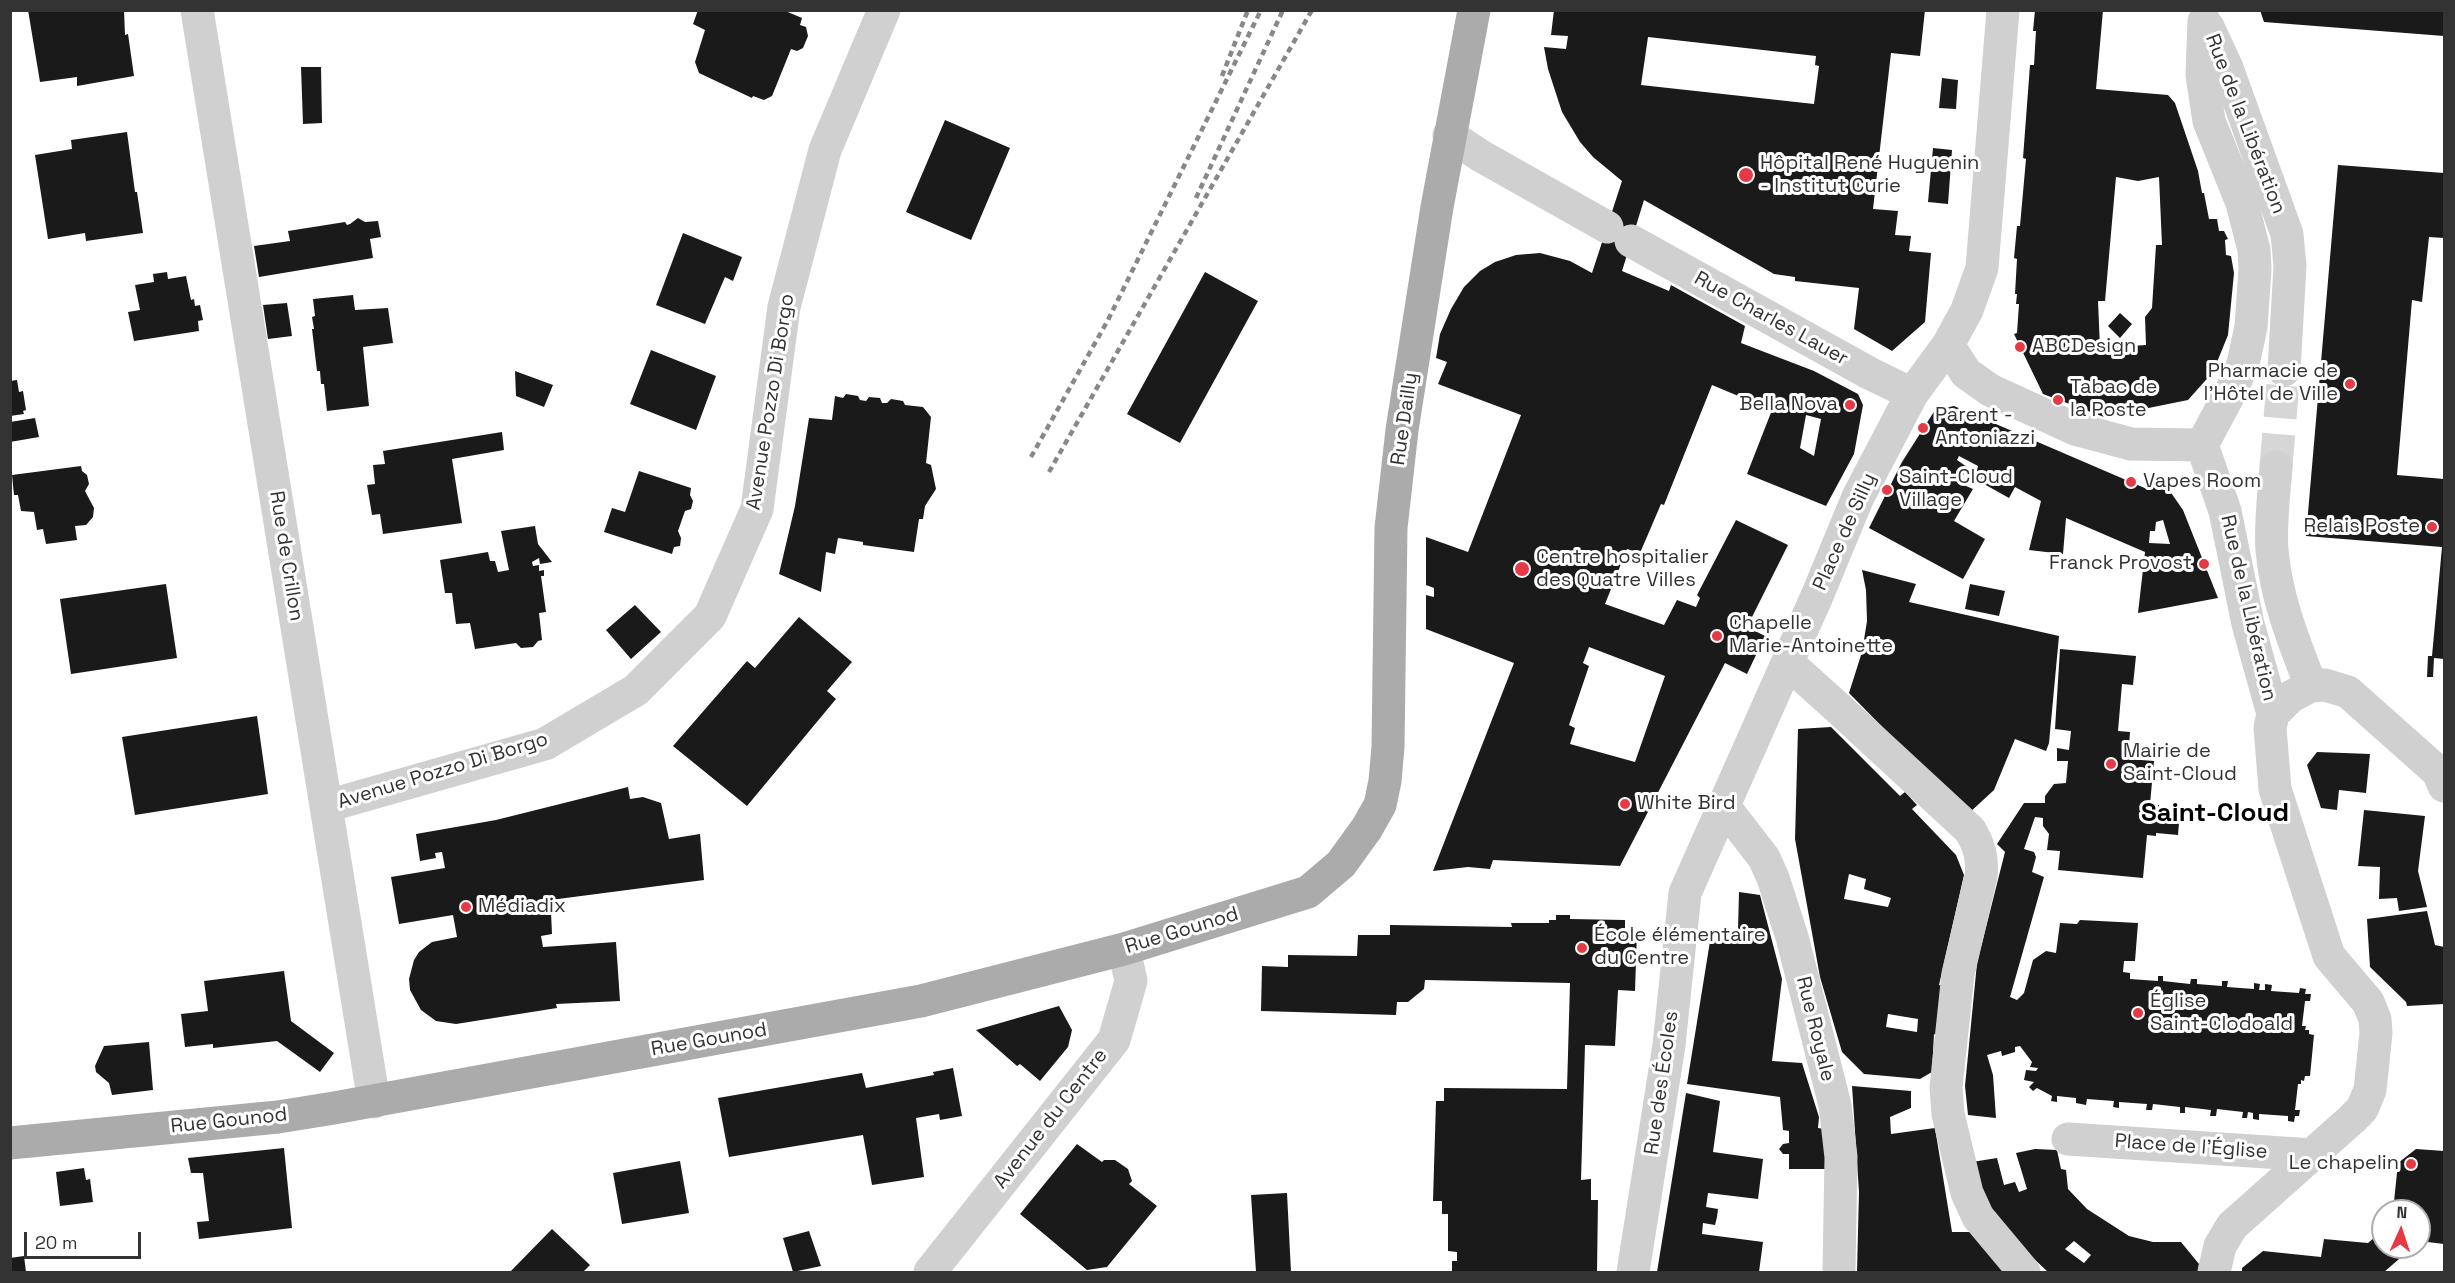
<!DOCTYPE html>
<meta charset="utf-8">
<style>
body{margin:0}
#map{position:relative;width:2455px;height:1283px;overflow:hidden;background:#fff;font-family:"Space Grotesk",sans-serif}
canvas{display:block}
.frame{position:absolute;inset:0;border:12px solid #333;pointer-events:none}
.north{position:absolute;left:2371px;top:1199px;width:60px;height:60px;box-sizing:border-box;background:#fff;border:2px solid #adadad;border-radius:50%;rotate:3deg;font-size:16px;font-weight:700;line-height:24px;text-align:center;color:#333}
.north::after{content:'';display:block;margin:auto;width:21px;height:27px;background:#e63946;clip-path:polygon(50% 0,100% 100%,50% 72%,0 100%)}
.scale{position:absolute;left:24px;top:1232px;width:117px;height:27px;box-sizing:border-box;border:3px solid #333;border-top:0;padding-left:8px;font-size:18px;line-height:21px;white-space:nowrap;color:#333;-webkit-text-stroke:4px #fff;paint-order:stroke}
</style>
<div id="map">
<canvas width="2455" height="1283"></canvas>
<div class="frame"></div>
<div class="north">N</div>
<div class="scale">20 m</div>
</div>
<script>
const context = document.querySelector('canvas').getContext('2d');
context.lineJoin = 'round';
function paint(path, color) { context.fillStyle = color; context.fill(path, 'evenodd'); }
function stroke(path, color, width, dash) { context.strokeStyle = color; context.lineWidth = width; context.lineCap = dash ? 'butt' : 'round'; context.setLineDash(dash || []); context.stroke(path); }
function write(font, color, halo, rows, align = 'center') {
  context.font = font + ' "Space Grotesk",sans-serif'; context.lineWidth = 6; context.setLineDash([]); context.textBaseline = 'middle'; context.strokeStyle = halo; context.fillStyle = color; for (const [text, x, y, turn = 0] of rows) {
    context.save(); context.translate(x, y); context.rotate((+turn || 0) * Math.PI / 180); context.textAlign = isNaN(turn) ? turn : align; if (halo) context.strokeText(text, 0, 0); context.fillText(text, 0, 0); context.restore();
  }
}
paint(new Path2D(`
 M28,10H124L125,35L128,34L134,76L77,86V77L40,82Z
 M698,10H783L802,18L800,25L806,27L808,36L803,48L797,51L791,49L772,96L764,100L753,96L752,98L699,73L695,62L705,30L693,24Z
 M1554,10H1925L1920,56L1891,53L1873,209L1898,211L1895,235L1911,236L1909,251L1931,253L1925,322L1892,351L1854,329L1859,288L1795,281V277L1774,274L1644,200L1622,271L1669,291L1671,285L1745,326L1741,343L1814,371L1858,394L1863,405L1854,454L1826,506L1747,474L1772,410L1712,385L1664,505L1661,504L1640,553L1627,549L1605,604L1664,625L1677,600L1696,607L1700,598L1697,595L1736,520L1788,545L1747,627L1765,636L1747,674L1725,663L1620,866L1493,860L1490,869L1468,867L1433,871L1514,663L1426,629V595L1434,597V588L1426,585V537L1468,552L1521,415L1438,384L1447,362L1436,358L1440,334L1451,309L1464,287L1480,271L1495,262L1516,255L1540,253L1570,261L1592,273L1622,181L1593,157L1580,142L1562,112L1548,69L1544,47L1566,49L1568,36L1551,35ZM1648,37L1816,56L1815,65L1819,66L1814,104L1641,85ZM1806,415L1821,419L1814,456L1800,448ZM1589,647L1665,676L1635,762L1570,744L1575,728L1569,725L1589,666L1583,663Z
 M2035,10H2103L2096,89L2168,95L2175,103L2198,171L2202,193H2204L2209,219H2217L2219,231H2224L2228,239L2225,240L2226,255L2231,256L2234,273L2228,335L2213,372L2188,400L2104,417L2043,394L2014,334L2017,333L2019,304H2016L2017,294H2015L2017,259L2014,258L2017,226H2020L2026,159L2023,158L2030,65H2034L2036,31H2033ZM2116,177L2138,181L2159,177L2162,245H2156L2152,308L2145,317L2146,345L2100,348L2098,301H2105Z
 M2260,10H2444V36L2264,22Z
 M301,67H321L322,123L303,124Z
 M1942,78L1958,80L1956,109L1939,108Z
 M945,120L1010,148L971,240L906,212Z
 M127,132L135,192H137L143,233L86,241L85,233L48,239L35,155L72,149L71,140Z
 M1933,148L1952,150L1948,204L1928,202Z
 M2338,165L2444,173V238L2429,237L2422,302L2412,300L2397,475L2444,479V659L2434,658L2433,677H2427L2428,656H2432L2442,547L2306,536Z
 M358,218L365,222L378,221L381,237L370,239L373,258L259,277L254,246L290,241L288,231L345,222L347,225L350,224Z
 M683,233L742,257L733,281L725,277L705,324L656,305Z
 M167,272L168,279L186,276L191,300L194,299L195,306L200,305L203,320L198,321L199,331L134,341L128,312L140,310L135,285L154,282L153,274Z
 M1205,272L1258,301L1180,443L1127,414Z
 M353,295L355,310L388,308L393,343L363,347L369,406L327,411L324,384H321L320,371H317L312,329H314L312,317L315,316L313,299Z
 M287,303L292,336L268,339L263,305Z
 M2120,313L2132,324L2120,338L2108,326Z
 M651,350L716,376L696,430L630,404Z
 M515,371L553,385L544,407L516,396Z
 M17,380L19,392L23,391L26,410L23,411L24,414L10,416V381Z
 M846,394L858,396L860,400L866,401L869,397L880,398L882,403H887L891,399L903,401L905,405L923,407L931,417L926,463L931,465L936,489L925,506L923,519H919L914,552L863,545V542L838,538L835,554L826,552L821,592L779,574L795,506L809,418L832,420L835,396L843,398Z
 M1954,406L2147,489L2153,485L2167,487L2183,510L2218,598L2138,613L2145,552L2066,518L2063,554L2029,550L2041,501L2015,487L2009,498L1975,479L1978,466L1959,456L1957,460L1967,467L1962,478L1969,481L1966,486L1973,489L1954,521L1985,539L1963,579L1869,528L1902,462L1935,410ZM2163,520L2170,544L2149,543L2150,531H2155L2156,522Z
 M35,418L39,437L10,442V422Z
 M502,432L504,450L452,459L462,523L383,534L380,514L372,515L367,485L375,484L373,465L385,464L383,451Z
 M81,466L82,471L87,475L89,484L85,491L94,508L93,517L86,525L75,526L77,540L46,544L43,529L37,530L34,512L21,511L18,495H14L12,475Z
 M639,471L691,488L690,495L693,501L691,509L685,511L678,531L681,538L680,546L674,547L672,554L604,532L612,508L625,512Z
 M535,526L538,544L552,562L540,564L539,558L532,562L533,566L539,565V571L544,570V576H541L546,612L539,613L542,640L538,641L533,647L521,648L516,643L475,649L470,623L456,624L452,593H445L440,560L488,552L490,561H495L498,572L509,570L501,531Z
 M1862,570L1916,584L1909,602L2059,636L2049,743L2046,751L2015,739L1994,790L1968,814L1849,693L1862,652L1867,621L1866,590Z
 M166,584L177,658L71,674L60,599Z
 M1970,584L2005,591L1999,616L1965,609Z
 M635,605L661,632L631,659L606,630Z
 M799,617L852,662L827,691L836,699L747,806L673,746L747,661L755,668Z
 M2060,649L2136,656L2133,685L2122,684L2118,731L2130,732L2128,759L2154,761L2150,804L2159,805L2158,809L2180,810L2178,835L2156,833V836L2147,835L2143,878L2058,870L2060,851L2047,850L2049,834L2043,826V818L2035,817L2024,849L2034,852L2036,857L2032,872L2044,877L2010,997L2017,1000L2024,993L2033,960L2046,951L2056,953L2060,923L2077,924L2080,920L2138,923L2135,961H2124L2123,972L2130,973V979L2158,981V976H2163V981L2190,984L2191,979H2197V984L2222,986V981H2228L2227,987L2254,989V983L2260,984L2259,990H2265V984L2272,985L2271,991L2299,993L2300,988L2306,989L2305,994H2311L2310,1001H2305L2302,1026H2306L2305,1030H2309V1034L2314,1035L2310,1076H2305L2304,1081L2301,1080V1084H2298L2295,1110H2300L2299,1116H2295L2294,1122L2288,1121V1116L2259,1114V1120L2253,1119V1113L2248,1112L2247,1118H2242L2243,1112L2217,1109L2216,1116H2210L2211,1110L2185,1107V1113H2180V1107L2153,1104L2152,1110H2146L2147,1104L2119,1102V1108L2113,1107L2114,1101L2087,1099L2086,1105L2076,1103V1098L2057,1096V1102L2051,1101L2052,1096L2037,1088L2033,1091L2029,1087L2034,1082L2024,1080L2026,1070L2036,1071L2038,1068L2030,1067L2032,1062L2020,1046L2015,1047V1052L2002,1056L2001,1051L1987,1055L1993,1075L1996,1118L1968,1115L1965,1086L1977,963L2005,852L1997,844L2024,803H2045V796L2054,784L2066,783L2068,761H2057V748L2069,750L2071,731L2055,729Z
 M257,716L268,794L135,815L122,737Z
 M1831,727L1900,796L1905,792L1917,805L1912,809L1956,855L1964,875L1939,985L1944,986L1936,1035L1934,1034L1932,1072L1920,1079L1864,1074L1842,1052L1820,977L1795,839L1798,729ZM1849,874L1866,879L1864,889L1891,898L1888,907L1844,899ZM1888,1014L1918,1019L1917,1032L1886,1027Z
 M2317,752L2370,754L2366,793L2339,790L2337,810L2321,808L2307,765Z
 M628,787L630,799L643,797L661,803L669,839L700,834L704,880L535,902L537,913L551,912L552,934L541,936L543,947L616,942L620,1001L556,1004L557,1008L456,1024L436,1021L421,1010L410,990L409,979L414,960L419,952L432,942L457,937L453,915L399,924L391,877L445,868L442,852L435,853L436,858L420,861L416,834L496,820Z
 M2364,810L2425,816L2418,871L2427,907L2399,911L2397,898L2379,899L2380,867L2358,866Z
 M1739,892L1760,895L1782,979L1772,1061L1802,1063L1819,1117L1818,1128L1824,1129L1827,1169H1789V1154H1783L1779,1149L1783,1144L1789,1143V1131L1783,1130L1780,1097L1687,1084L1711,935L1720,929L1738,930Z
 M2427,911L2435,945L2444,947V1004L2407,1006L2406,1002L2370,967L2367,919Z
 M1556,915H1570V919L1625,920V931H1637L1635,991L1618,990L1615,1046L1585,1045L1581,1180L1591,1179V1200H1598L1597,1272H1452V1261H1457V1252L1448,1251V1214H1442V1201H1433L1436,1101H1444V1088L1567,1089L1570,983L1425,980L1424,989L1408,1002H1397L1396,1015L1261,1011L1262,966L1288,967V955L1357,956L1358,935H1390V925L1512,927L1511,923H1549V920H1556Z
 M284,971L291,1021L334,1053L320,1072L277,1041L213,1048V1044L185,1047L181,1014L208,1011L204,981Z
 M1059,1006L1072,1030L1068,1047L1040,1081L1020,1064L1017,1066L976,1030Z
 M149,1042L153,1090L112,1095L109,1083L96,1072L95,1066L104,1046Z
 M953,1068L962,1116L940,1120L939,1114L916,1118L924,1177L872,1185L863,1135L729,1157L718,1098L862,1073L866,1088L934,1075L933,1072Z
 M1852,1086L1911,1091V1108L1890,1117L1891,1134L1935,1128L1952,1232H1976L2008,1272H1857L1859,1192Z
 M1686,1093L1720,1101L1713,1152L1763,1159L1758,1199L1708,1193L1706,1207L1718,1209L1717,1217L1715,1225L1703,1223L1702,1234L1763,1242L1759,1272H1657Z
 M1077,1144L1102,1162L1104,1160H1115L1128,1169L1132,1181L1129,1184L1157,1206L1107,1267L1087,1270L1020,1214Z
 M284,1148L292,1228L199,1239L197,1222L209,1221L203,1173H191L188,1158Z
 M2035,1149L2057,1150L2061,1169L2066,1170L2068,1189L2087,1209L2129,1236L2153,1242H2181L2199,1264L2198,1272H2048L2032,1257L2002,1239L1972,1162L1997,1158L2004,1185L2015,1182L2019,1192L2027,1189L2016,1153ZM2074,1241L2091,1255L2084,1263L2065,1249Z
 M2416,1149L2444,1151V1244L2419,1241V1211H2393L2398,1163Z
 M680,1161L689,1213L622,1224L613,1173Z
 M84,1168L86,1180L90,1179L93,1202L60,1206L56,1172Z
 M1287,1193L1291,1272H1256L1251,1195Z
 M552,1229L590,1265L583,1272H510Z
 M2383,1230V1247H2413L2384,1272H2242V1268L2263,1251L2321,1257L2324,1239L2368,1243Z
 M809,1231L821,1266L793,1272L783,1238Z
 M24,1256L26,1272H10V1258Z`), '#1a1a1a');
stroke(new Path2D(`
 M2276,467L2284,370`), '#d6d6d6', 33, [33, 16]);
stroke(new Path2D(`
 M197,10L374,1102
 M2204,21L2202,75L2209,121L2242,203L2254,250L2255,269L2251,327L2243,364L2231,391L2202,445L2225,511L2248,624L2273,714
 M2208,27L2227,68L2287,234L2290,266L2284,370
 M1449,135L1481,156L1607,227
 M1631,241L1869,373L1912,394
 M1948,345L1966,373L1990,390L2075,429L2131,444L2202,445
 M2276,467C2274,495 2270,522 2272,550C2276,598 2294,642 2311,686
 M1786,666L1798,672L1838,708L1970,830C1979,845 1983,858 1981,876L1958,974L1946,1087L1948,1114L1967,1193L1978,1217L2024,1272
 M1723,805L1764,858L1773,878L1792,937L1835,1105L1841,1157L1839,1272
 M327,806L545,744L636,690L710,616L757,509L784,307L825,150L884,10
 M2068,1139L2313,1155
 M930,1272L1114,1040L1131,981L1124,949
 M1633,1272L1669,1045L1685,893L1817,596L1858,497L1912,394L1948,345L1967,310L1982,268L2003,10
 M2214,1272L2220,1246L2232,1226L2352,1119L2362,1109L2370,1090L2376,1033L2375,1019L2368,1002L2329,956L2275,789L2270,728L2273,714L2290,697L2311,686L2325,685L2348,692L2438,772L2444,786`), '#d0d0d0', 33);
stroke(new Path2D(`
 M10,1143L278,1117L334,1108L921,1001L1124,949L1308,892L1341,864L1367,828L1380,805L1385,781L1388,747L1391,528L1402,430L1437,207L1474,10`), '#ababab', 33);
stroke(new Path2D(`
 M1222,76L1248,10
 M1196,198L1283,10
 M1031,457L1108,320L1261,10
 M1049,472L1312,10`), '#888', 4.5, [6, 4.5]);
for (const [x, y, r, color] of [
 [1746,175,8,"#e63946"],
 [2020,347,6,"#e63946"],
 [2350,384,6,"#e63946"],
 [2058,400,6,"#e63946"],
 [1850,405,6,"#e63946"],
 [1923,428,6,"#e63946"],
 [2131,482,6,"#e63946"],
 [1887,490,6,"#e63946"],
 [2432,527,6,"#e63946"],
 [2204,564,6,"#e63946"],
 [1522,569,8,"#e63946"],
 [1717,636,6,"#e63946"],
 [2111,764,6,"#e63946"],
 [1625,804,6,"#e63946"],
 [466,907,6,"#e63946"],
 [1582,948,6,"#e63946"],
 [2138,1013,6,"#e63946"],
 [2411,1164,6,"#e63946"]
]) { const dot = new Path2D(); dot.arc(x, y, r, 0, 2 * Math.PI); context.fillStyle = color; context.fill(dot); stroke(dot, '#fff', 2); }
write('20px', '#333', '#fff', [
 ["Rue de la Libération",2245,124,69],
 ["Rue Charles Lauer",1771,319,29],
 ["Avenue Pozzo Di Borgo",771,402,-81],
 ["Rue Dailly",1405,419,-82],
 ["Place de Silly",1845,532,-66],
 ["Rue de Crillon",286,556,81],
 ["Rue de la Libération",2248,608,77],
 ["Avenue Pozzo Di Borgo",443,771,-17],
 ["Rue Gounod",1182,931,-17],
 ["Rue Royale",1815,1029,76],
 ["Rue Gounod",709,1040,-10],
 ["Rue des Écoles",1662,1083,-82],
 ["Avenue du Centre",1051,1119,-52],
 ["Rue Gounod",229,1121,-6],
 ["Place de l'Église",2191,1147,4]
]);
write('20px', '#333', '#fff', [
 ["Hôpital René Huguenin",1760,164],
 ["- Institut Curie",1760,187],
 ["ABCDesign",2032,347],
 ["Pharmacie de",2338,372,"right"],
 ["l'Hôtel de Ville",2338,395,"right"],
 ["Tabac de",2070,388],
 ["la Poste",2070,411],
 ["Bella Nova",1838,405,"right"],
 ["Parent -",1935,416],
 ["Antoniazzi",1935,439],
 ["Saint-Cloud",1899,478],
 ["Village",1899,501],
 ["Vapes Room",2143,482],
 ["Relais Poste",2420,527,"right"],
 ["Centre hospitalier",1536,558],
 ["des Quatre Villes",1536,581],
 ["Franck Provost",2192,564,"right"],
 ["Chapelle",1729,624],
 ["Marie-Antoinette",1729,647],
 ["Mairie de",2123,752],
 ["Saint-Cloud",2123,775],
 ["White Bird",1637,804],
 ["Médiadix",478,907],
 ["École élémentaire",1594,936],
 ["du Centre",1594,959],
 ["Église",2150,1002],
 ["Saint-Clodoald",2150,1025],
 ["Le chapelin",2399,1164,"right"]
], 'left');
write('bold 26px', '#000', '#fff', [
 ["Saint-Cloud",2215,814]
]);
</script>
